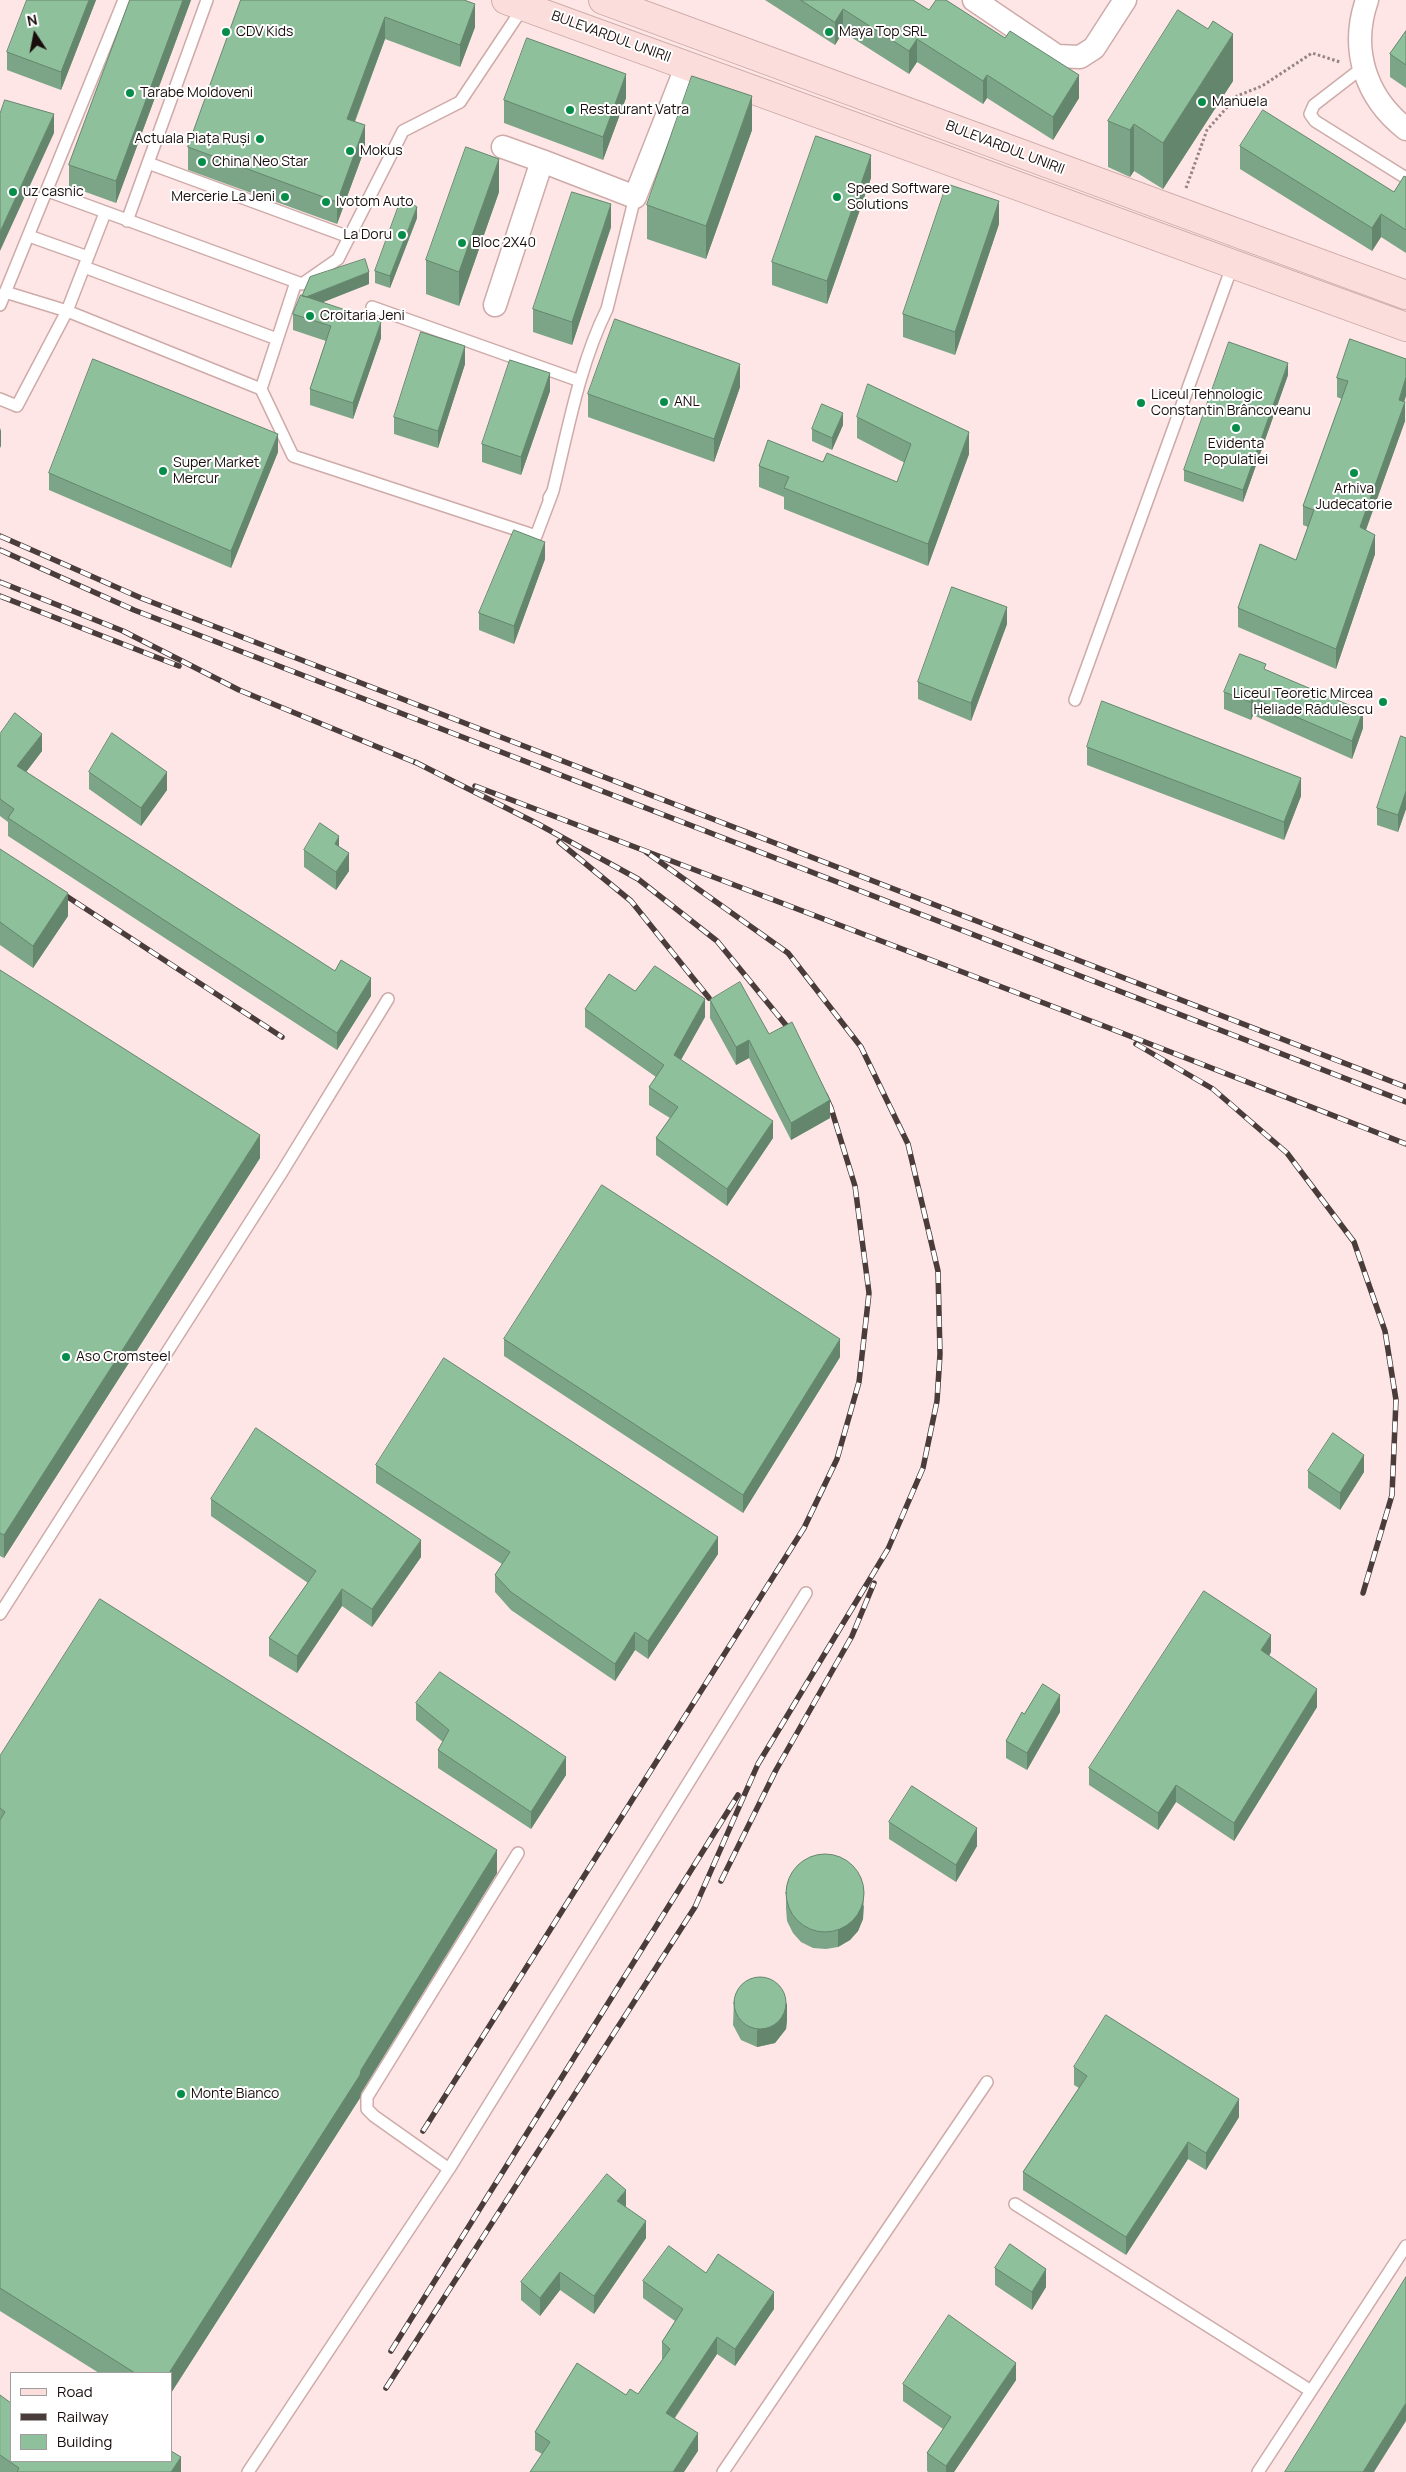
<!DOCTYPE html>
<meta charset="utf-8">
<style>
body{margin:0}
#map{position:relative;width:1406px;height:2472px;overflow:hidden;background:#fde6e5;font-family:Manrope,sans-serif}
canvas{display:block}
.legend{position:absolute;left:10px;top:2372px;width:162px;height:90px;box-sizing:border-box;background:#fff;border:1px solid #a39e9e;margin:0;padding:6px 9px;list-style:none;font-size:15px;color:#180d0c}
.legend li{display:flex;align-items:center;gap:10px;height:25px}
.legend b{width:25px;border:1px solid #a39e9e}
.north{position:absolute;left:10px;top:10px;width:50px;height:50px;-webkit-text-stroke:4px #fff;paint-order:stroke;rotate:349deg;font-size:14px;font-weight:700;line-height:20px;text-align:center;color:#180d0c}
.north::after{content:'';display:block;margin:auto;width:18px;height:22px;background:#180d0c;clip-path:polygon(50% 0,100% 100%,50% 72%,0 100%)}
</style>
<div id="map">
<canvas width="1406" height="2472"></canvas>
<ul class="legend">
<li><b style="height:6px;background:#fbdddc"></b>Road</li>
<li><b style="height:6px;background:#493c3b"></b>Railway</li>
<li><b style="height:14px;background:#8fc09c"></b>Building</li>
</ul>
<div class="north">N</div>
</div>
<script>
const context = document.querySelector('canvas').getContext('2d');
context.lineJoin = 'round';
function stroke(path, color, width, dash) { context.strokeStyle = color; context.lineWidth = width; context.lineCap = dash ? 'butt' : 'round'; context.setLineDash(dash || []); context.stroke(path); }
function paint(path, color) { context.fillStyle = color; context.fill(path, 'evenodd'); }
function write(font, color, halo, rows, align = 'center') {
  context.font = font + ' Manrope,sans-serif'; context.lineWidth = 4; context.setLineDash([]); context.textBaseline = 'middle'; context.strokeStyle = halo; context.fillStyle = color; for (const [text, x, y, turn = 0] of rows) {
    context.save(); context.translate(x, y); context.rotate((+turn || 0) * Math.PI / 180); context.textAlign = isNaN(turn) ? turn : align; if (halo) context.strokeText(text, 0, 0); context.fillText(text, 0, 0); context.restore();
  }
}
const service = new Path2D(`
 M1362,68L1314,105L1310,114L1315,121L1406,178
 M148,163L349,237
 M48,191L302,284L338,259L403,131L460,102L524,6
 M127,221L207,0
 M29,236L88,257
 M84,267L277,339
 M5,292L67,311L105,213
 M0,305L124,0
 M372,307L580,381
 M261,389L293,456L536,536L553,491
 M0,399L17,406L67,311L261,389L296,282
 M549,498L553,491C568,430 579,366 607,309L635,197
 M1075,700L1233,264
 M0,1614L282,1172L388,999
 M449,2169L374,2116L367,2109V2097L518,1853
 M1015,2204L1311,2391
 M248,2472L449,2169L806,1593
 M723,2472L987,2082
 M1258,2472L1406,2246`);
const minor = new Path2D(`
 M974,0L1057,56L1080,57L1094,48L1125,0
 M1367,0C1350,49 1365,97 1406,129
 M503,147L542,161
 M495,305L542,161L635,197L687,65`);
const secondary = new Path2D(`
 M506,0L1406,327
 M603,0L1406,295`);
stroke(service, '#ceaba9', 14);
stroke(minor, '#ceaba9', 25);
stroke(secondary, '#ceaba9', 30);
stroke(new Path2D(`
 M1186,188L1207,130L1237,96L1262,86L1312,53L1340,62`), '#968483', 3, [2.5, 2.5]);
stroke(service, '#fff', 11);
stroke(minor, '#fff', 22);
stroke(secondary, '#fbdddc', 28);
const rail = new Path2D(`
 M0,536L141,598L1406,1087
 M0,550L134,610L1406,1102
 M0,582L123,631L239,690L419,764
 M0,596L179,666
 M415,762L538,824L638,879L717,941L794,1035
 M475,786L1104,1026L1406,1144
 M559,842L631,901L709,998
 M57,890L282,1037
 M1136,1044L1213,1089L1287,1153L1354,1242L1385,1331L1396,1400L1392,1495L1363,1593
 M721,1881L776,1770L852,1636L874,1583
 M423,2131L804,1528L837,1459L859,1382L869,1293L855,1186L831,1108L825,1095
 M391,2351L738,1795
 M386,2388L695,1907L758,1764L888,1549L923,1468L937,1401L940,1354L938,1271L908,1144L861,1047L788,953L646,852`);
stroke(rail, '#493c3b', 5.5);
stroke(rail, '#fff', 4, [11]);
paint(new Path2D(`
 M96,0L61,90L7,70V52Z
 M130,0H191L116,203L69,186V165Z
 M241,0L475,27L460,67L385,39L355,122L365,148L337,224L188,170V147Z
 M765,0H913L929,10L1079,98L1053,140L987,98L983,104L917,62L909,74L843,32L835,45Z
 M1406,31V88L1390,77V54Z
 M1233,81L1163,189L1134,171L1130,177L1108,167V121Z
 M626,98L603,160L504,123V100Z
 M752,130L706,259L647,239V205Z
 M1240,146L1394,192L1406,177V253L1381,237L1372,251L1240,169Z
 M871,178L827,304L772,285V262Z
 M499,192L459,306L426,294V260Z
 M417,218L390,288L375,283V271Z
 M999,224L955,355L903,337V314Z
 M611,227L572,345L533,332V309Z
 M369,284L322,302L381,338L353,419L310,405V389L326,341L293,330V314L302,296Z
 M1350,339L1404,402L1405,421L1366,530L1375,554L1336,669L1238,627V608L1296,560L1308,527L1303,525V506L1342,399L1337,397V378Z
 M465,364L438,448L394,434V417Z
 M1288,375L1243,502L1184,481V470Z
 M740,387L714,462L588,417V394Z
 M550,391L521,475L482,462V444Z
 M857,417L969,454L928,566L784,509V497L759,487V466L823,462L897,482L905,463L857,438Z
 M843,425L832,450L812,441V429Z
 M278,452L231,568L49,490V473Z
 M545,559L514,644L479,630V613Z
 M1007,624L971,721L918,699V682Z
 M1266,670L1363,728L1352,759L1253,715L1251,720L1224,709V692Z
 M0,734L42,751L26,772L371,996L337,1050L8,836V822L0,816Z
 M1406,738V809L1398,832L1377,825V808Z
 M1087,747L1301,796L1284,840L1087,765Z
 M89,772L167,790L141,826L89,789Z
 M0,849L68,916L33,968L0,945Z
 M304,850L349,871L336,890L304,867Z
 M0,970L260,1158L4,1558L0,1556Z
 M635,991L705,1017L681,1060L773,1138L727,1206L656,1155V1138L670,1118L649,1105V1087L656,1077L585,1027V1009Z
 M710,1000L769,1034L830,1118L791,1140L749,1058L736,1065L710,1018Z
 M504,1339L840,1357L743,1513L504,1356Z
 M376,1465L718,1554L648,1659L635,1650L615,1681L511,1610L495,1592V1575L502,1564L376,1483Z
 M1308,1471L1364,1472L1340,1510L1308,1488Z
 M211,1499L421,1557L372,1627L342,1606L297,1673L269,1656V1638L308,1583L211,1516Z
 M1271,1652L1269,1656L1317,1707L1234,1841L1176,1802L1158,1830L1089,1785V1768Z
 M416,1703L566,1775L531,1829L438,1768V1750L443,1742L416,1720Z
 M1060,1712L1027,1770L1006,1758V1741L1024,1714Z
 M0,1756L497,1873L361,2093L360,2098L171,2393V2373H99L0,2311Z
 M889,1822L977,1846L956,1882L889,1839Z
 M786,1891L864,1906L863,1919L858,1931L850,1940L838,1947L826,1949L813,1948L801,1942L793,1933L787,1921L786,1908Z
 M734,1999L787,2020L786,2029L775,2043L757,2047L741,2040L733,2025Z
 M1074,2067L1239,2117L1206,2170L1188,2159L1126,2255L1023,2190V2172L1079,2088L1074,2085Z
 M626,2207L646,2238L594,2314L560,2290L540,2316L521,2300V2282Z
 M995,2268L1046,2287L1032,2310L995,2285Z
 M706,2273L774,2309L735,2366L717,2354L675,2418L698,2451L542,2454L535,2450V2432L626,2395L638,2394L662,2360V2342L675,2321L643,2298V2281Z
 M1016,2380L954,2472H928L927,2471V2453L943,2429L903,2401V2384Z
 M0,2395L11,2461L181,2472H0Z`), '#7ba586');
paint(new Path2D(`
 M89,0H96L61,90V72Z
 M183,0H191L116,203V181Z
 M475,4V27L460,67V45Z
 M843,9V32L835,45V22Z
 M385,17V39L347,141V119Z
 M1233,34V81L1163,189V143Z
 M917,39V62L909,74V51Z
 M626,74V98L603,160V137Z
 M987,75V98L983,104V81Z
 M1079,75V98L1053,140V117Z
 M752,96V130L706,259V226Z
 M54,114V133L0,251V232Z
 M1134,124V171L1130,177V130Z
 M365,125V148L337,224V202Z
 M871,155V178L827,304V281Z
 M499,159V192L459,306V272Z
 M999,201V224L955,355V332Z
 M611,204V227L572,345V322Z
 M417,207V218L390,288V276Z
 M1381,214V237L1372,251V228Z
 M369,272V284L301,311V299Z
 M381,322V338L353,419V403Z
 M465,346V364L438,448V431Z
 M1288,363V375L1243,502V490Z
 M740,364V387L714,462V439Z
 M550,373V391L521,475V457Z
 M1406,377V396L1399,419L1405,402V421L1360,546V527Z
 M843,413V425L832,450V438Z
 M1,428V446L0,448V431Z
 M969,432V454L928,566V544Z
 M278,434V452L231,568V551Z
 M1375,535V554L1336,669V649Z
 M545,542V559L514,644V626Z
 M1007,607V624L971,721V703Z
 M1253,698V715L1251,720V702Z
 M1363,711V728L1352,759V741Z
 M42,734V751L17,784V766Z
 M167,772V790L141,826V808Z
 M1301,778V796L1284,840V822Z
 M1406,791V809L1398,832V815Z
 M339,836V854L335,844Z
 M349,853V871L336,890V872Z
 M68,893V916L33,968V946Z
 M371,978V996L337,1050V1033Z
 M705,999V1017L674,1072V1055Z
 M749,1040V1058L736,1065V1047Z
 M830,1100V1118L791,1140V1123Z
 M773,1121V1138L727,1206V1189Z
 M260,1135V1158L4,1558V1535Z
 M840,1339V1357L743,1513V1495Z
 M1364,1455V1472L1340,1510V1493Z
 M718,1537V1554L648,1659V1641Z
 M421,1540V1557L372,1627V1609Z
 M342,1589V1606L297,1673V1656Z
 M635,1632V1650L615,1681V1664Z
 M1271,1635V1652L1261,1668V1650Z
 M1317,1689V1707L1234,1841V1823Z
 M1060,1695V1712L1027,1770V1753Z
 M566,1757V1775L531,1829V1812Z
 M1176,1785V1802L1158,1830V1813Z
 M977,1828V1846L956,1882V1865Z
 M497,1850V1873L361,2093L360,2098L171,2393V2373H169L361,2070Z
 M864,1888L863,1919L858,1931L850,1940L838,1947V1929Z
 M787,2003V2020L786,2029L775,2043L757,2047V2030Z
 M1239,2099V2117L1206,2170V2153Z
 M1188,2142V2159L1126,2255V2237Z
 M626,2190V2208L617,2201Z
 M646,2221V2238L594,2314V2296Z
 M1046,2269V2287L1032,2310V2292Z
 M560,2272V2290L540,2316V2298Z
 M774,2292V2309L735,2366V2349Z
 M717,2337V2354L666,2430V2413Z
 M1016,2363V2380L954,2472H946V2466Z
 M1406,2403V2421L1374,2472H1363Z
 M698,2433V2451L684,2472H673Z
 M181,2457V2472H171Z`), '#64866d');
const building = new Path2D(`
 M27,0H89L61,72L7,52Z
 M130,0H183L116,181L69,165Z
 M241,0H464L475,4L460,45L385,17L347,119L365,125L337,202L188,147Z
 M801,0H913L929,10L936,0H946L1005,38L1010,31L1079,75L1053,117L987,75L983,81L917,39L909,51L843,9L835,22Z
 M1178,10L1208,29L1213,21L1233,34L1163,143L1134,124L1130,130L1108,121Z
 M1406,31V65L1390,54Z
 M527,38L626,74L603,137L504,100Z
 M692,76L752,96L706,226L647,205Z
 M5,100L54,114L0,232V114Z
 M1263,110L1394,192L1404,176L1406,177V230L1381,214L1372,228L1240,146Z
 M816,136L871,155L827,281L772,262Z
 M466,147L499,159L459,272L426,260Z
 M947,184L999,201L955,332L903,314Z
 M572,192L611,204L572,322L533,309Z
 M402,197L417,207L390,276L375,271Z
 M365,259L369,272L306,297L302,296L310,277Z
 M301,295L381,322L353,403L310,389L331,326L293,314Z
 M615,319L740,364L714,439L588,394Z
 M421,332L465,346L438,431L394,417Z
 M1350,339L1406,359V377L1399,400L1405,402L1360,527L1375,535L1336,649L1238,608L1260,544L1296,560L1314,510L1303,506L1348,381L1337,378Z
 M1229,342L1288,363L1243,490L1184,470Z
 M93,359L278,434L231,551L49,473Z
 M510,360L550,373L521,457L482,444Z
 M868,384L969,432L928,544L784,488L789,477L759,466L768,440L823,462L827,453L897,482L911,444L857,417Z
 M822,404L843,413L832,438L812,429Z
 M514,530L545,542L514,626L479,613Z
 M952,587L1007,607L971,703L918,682Z
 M1240,654L1266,664L1264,669L1363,711L1352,741L1253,698L1251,702L1224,692Z
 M1102,701L1301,778L1284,822L1087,747Z
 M15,713L42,734L17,766L335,971L341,960L371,978L337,1033L8,818L14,809L0,799V734Z
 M112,733L167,772L141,808L89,772Z
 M1401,736L1406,738V791L1398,815L1377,808Z
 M320,823L339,836L335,844L349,853L336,872L304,850Z
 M0,849L68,893L33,946L0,922Z
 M655,966L705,999L674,1055L773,1121L727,1189L656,1138L678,1107L649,1087L664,1065L585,1009L609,974L635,991Z
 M0,970L260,1135L4,1535L0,1533Z
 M740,982L769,1034L792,1022L830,1100L791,1123L749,1040L736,1047L710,1000Z
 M602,1185L840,1339L743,1495L504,1339Z
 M444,1358L718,1537L648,1641L635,1632L615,1664L511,1592L495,1575L510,1552L376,1465Z
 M256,1428L421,1540L372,1609L342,1589L297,1656L269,1638L316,1571L211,1499Z
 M1333,1433L1364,1455L1340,1493L1308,1471Z
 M1204,1591L1271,1635L1261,1650L1317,1689L1234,1823L1176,1785L1158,1813L1089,1768Z
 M100,1599L497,1850L361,2070L360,2075L169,2373H135L0,2288V1820L5,1812L0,1808V1756Z
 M440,1672L566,1757L531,1812L438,1750L449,1730L416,1703Z
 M1043,1684L1060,1695L1027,1753L1006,1741L1022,1712L1024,1714Z
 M912,1786L977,1828L956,1865L889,1822Z
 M786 1893a39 39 0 1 1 78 0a39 39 0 1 1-78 0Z
 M734 2003a26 26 0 1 1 52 0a26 26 0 1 1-52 0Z
 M1106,2015L1239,2099L1206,2153L1188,2142L1126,2237L1023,2172L1087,2076L1074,2067Z
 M607,2174L626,2190L617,2201L646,2221L594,2296L560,2272L540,2298L521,2282Z
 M1010,2244L1046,2269L1032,2292L995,2268Z
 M669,2246L706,2273L718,2254L774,2292L735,2349L717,2337L666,2413L698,2433L673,2472H530L550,2442L535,2432L577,2363L626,2395L630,2389L638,2394L670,2349L662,2342L683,2309L643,2281Z
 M1406,2277V2403L1363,2472H1285Z
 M949,2315L1016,2363L946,2466L927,2453L951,2417L903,2384Z
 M0,2395L11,2403V2461H171V2451L181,2457L171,2472H17L19,2468L0,2455Z`);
paint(building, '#8fc09c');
stroke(building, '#64866d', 1);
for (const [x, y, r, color] of [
 [226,32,5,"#078d4a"],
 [829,32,5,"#078d4a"],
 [130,93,5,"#078d4a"],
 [1202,102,5,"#078d4a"],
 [570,110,5,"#078d4a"],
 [260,139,5,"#078d4a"],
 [350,151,5,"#078d4a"],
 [202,162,5,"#078d4a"],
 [13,192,5,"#078d4a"],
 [285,197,5,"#078d4a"],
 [837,197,5,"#078d4a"],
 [326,202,5,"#078d4a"],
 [402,235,5,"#078d4a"],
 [462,243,5,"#078d4a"],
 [310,316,5,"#078d4a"],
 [664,402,5,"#078d4a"],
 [1141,403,5,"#078d4a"],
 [1236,428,5,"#078d4a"],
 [163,471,5,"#078d4a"],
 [1354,473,5,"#078d4a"],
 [1383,702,5,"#078d4a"],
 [66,1357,5,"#078d4a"],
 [181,2094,5,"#078d4a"]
]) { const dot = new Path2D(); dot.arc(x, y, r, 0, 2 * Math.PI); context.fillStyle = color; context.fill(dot); stroke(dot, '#fff', 2); }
write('14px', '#180d0c', '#fff', [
 ["CDV Kids",236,32],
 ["Maya Top SRL",839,32],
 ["Tarabe Moldoveni",140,93],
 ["Manuela",1212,102],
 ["Restaurant Vatra",580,110],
 ["Actuala Piața Ruși",250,139,"right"],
 ["Mokus",360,151],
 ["China Neo Star",212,162],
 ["Speed Software",847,189],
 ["Solutions",847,205],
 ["uz casnic",23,192],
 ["Mercerie La Jeni",275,197,"right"],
 ["Ivotom Auto",336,202],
 ["La Doru",392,235,"right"],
 ["Bloc 2X40",472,243],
 ["Croitaria Jeni",320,316],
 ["Liceul Tehnologic",1151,395],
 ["Constantin Brâncoveanu",1151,411],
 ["ANL",674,402],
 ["Evidenta",1236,444,"center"],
 ["Populatiei",1236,460,"center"],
 ["Super Market",173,463],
 ["Mercur",173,479],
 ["Arhiva",1354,489,"center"],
 ["Judecatorie",1354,505,"center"],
 ["Liceul Teoretic Mircea",1373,694,"right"],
 ["Heliade Rădulescu",1373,710,"right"],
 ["Aso Cromsteel",76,1357],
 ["Monte Bianco",191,2094]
], 'left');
write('14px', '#180d0c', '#fff', [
 ["BULEVARDUL UNIRII",611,37,20],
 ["BULEVARDUL UNIRII",1005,148,21]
]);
</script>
